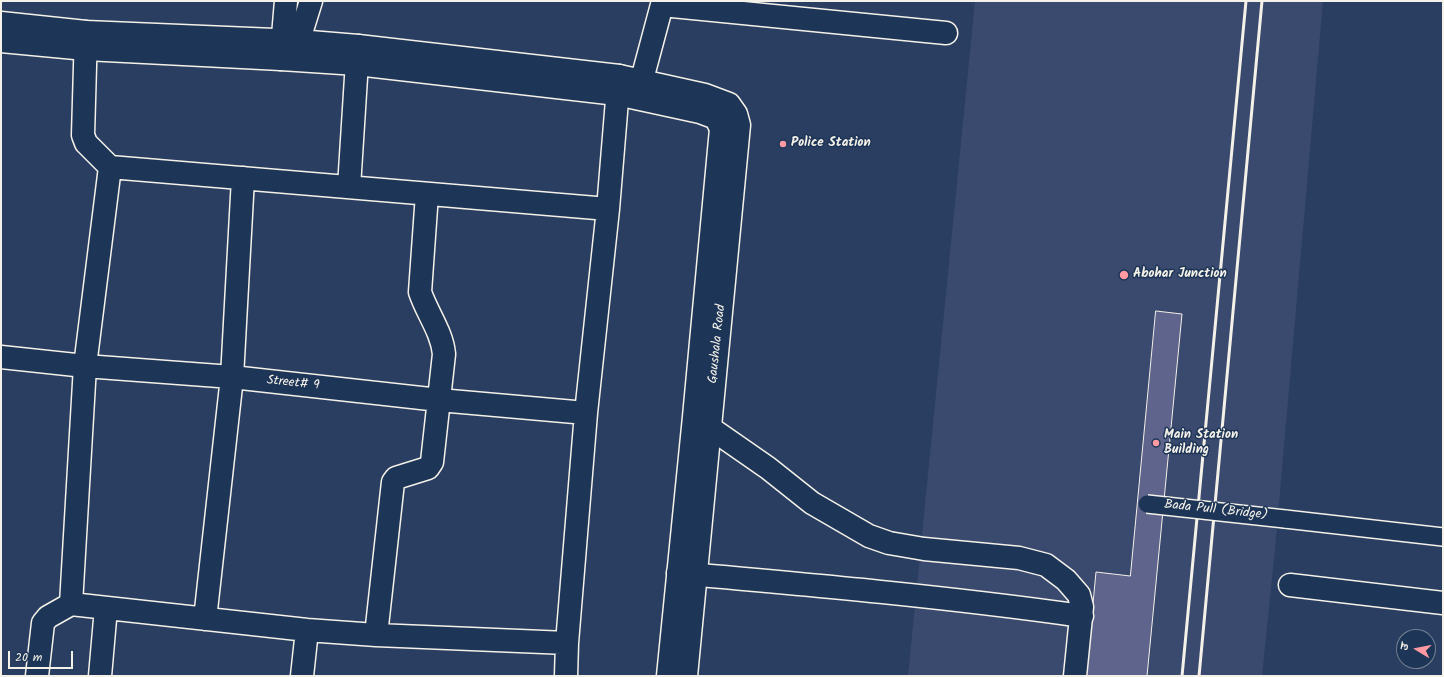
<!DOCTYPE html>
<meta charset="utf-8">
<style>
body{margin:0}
#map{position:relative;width:1444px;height:677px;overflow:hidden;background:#2a3e61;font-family:Kalam,"Playpen Sans Deva",sans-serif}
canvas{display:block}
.frame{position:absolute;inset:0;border:2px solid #f4f1e8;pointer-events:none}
.north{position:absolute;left:1396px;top:629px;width:40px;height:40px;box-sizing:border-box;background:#1d3557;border:1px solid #738091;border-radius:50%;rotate:280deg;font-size:11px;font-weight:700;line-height:16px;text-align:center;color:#f4f1e8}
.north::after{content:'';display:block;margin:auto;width:14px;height:18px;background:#ff9aa2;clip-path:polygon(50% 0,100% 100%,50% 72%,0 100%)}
.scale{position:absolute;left:8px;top:651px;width:65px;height:18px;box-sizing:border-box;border:2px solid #f4f1e8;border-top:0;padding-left:5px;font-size:12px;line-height:14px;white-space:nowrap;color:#f4f1e8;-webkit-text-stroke:3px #1d3557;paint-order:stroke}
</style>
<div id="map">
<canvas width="1444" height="677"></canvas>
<div class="frame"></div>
<div class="north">उ</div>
<div class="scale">20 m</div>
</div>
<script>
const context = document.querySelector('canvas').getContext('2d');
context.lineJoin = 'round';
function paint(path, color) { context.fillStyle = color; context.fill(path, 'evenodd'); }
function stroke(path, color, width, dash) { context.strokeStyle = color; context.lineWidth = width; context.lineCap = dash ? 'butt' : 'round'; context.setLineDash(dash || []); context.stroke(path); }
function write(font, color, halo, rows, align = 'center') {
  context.font = font + ' Kalam,sans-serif'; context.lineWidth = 3; context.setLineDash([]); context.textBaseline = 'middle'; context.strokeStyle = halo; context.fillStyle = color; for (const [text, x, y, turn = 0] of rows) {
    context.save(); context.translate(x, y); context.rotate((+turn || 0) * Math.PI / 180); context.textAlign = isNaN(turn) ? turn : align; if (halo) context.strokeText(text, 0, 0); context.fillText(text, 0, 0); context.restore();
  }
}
paint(new Path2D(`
 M975,1H1323L1275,549L1262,676H908Z`), '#3a496e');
const building = new Path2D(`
 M1156,311L1182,314L1147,676H1086L1096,572L1130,576Z`);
paint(building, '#5e648b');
stroke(building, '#f4f1e8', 1);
const pedestrian = new Path2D(`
 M1285,519L1443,537`);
const minor = new Path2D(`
 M662,5L946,33
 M86,32L83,135L86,143L110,167
 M281,59L286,1
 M293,59L311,1
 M637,98L663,1
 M349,187L358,46
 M1,357L85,366L232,377L439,400L586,413
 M696,418L768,468L812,503L869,536L889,543L924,549L1019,558L1046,565L1066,580L1079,595L1082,607L1075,676
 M678,573C813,585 948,597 1082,616
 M1290,585L1443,603
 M71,604L85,366L110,167L608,209
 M205,619L232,377L243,178
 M376,635L393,482L396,478L428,468L432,462L444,354C442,332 427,313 420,292L427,194
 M37,676L43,623L48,617L71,604L307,630L376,635L567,643
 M100,676L106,608
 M302,676L307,630
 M566,676L567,643L586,413L608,209L619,76`);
const tertiary = new Path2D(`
 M1,23L86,32L298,41L358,46L619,76L705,95L729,104L736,114L739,125L686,676
 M1,41L86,49L281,59L357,64L617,94L700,112L716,118L721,129L694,417L668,676`);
stroke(pedestrian, '#f4f1e8', 20);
stroke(minor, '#f4f1e8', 25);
stroke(tertiary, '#f4f1e8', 25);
stroke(pedestrian, '#1d3557', 17);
stroke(minor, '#1d3557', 22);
stroke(tertiary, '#1d3557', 22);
stroke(new Path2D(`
 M1182,676L1246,1
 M1199,676L1262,1`), '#f4f1e8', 3);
const pedestrianBridge = new Path2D(`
 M1147,504L1285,519`);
stroke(pedestrianBridge, '#f4f1e8', 20, []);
stroke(pedestrianBridge, '#1d3557', 17);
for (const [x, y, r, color] of [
 [783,144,4,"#ff9aa2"],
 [1124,275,5,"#ff9aa2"],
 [1156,443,4,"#ff9aa2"]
]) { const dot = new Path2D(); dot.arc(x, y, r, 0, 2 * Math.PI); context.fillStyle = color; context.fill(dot); stroke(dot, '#1d3557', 1.5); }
write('bold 13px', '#f4f1e8', '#1d3557', [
 ["Police Station",791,144],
 ["Abohar Junction",1133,275],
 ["Main Station",1164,436],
 ["Building",1164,451]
], 'left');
write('13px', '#f4f1e8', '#1d3557', [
 ["Gaushala Road",718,344,-84],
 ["Street# 9",293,384,6],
 ["Bada Pull (Bridge)",1216,511,6]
]);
</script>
